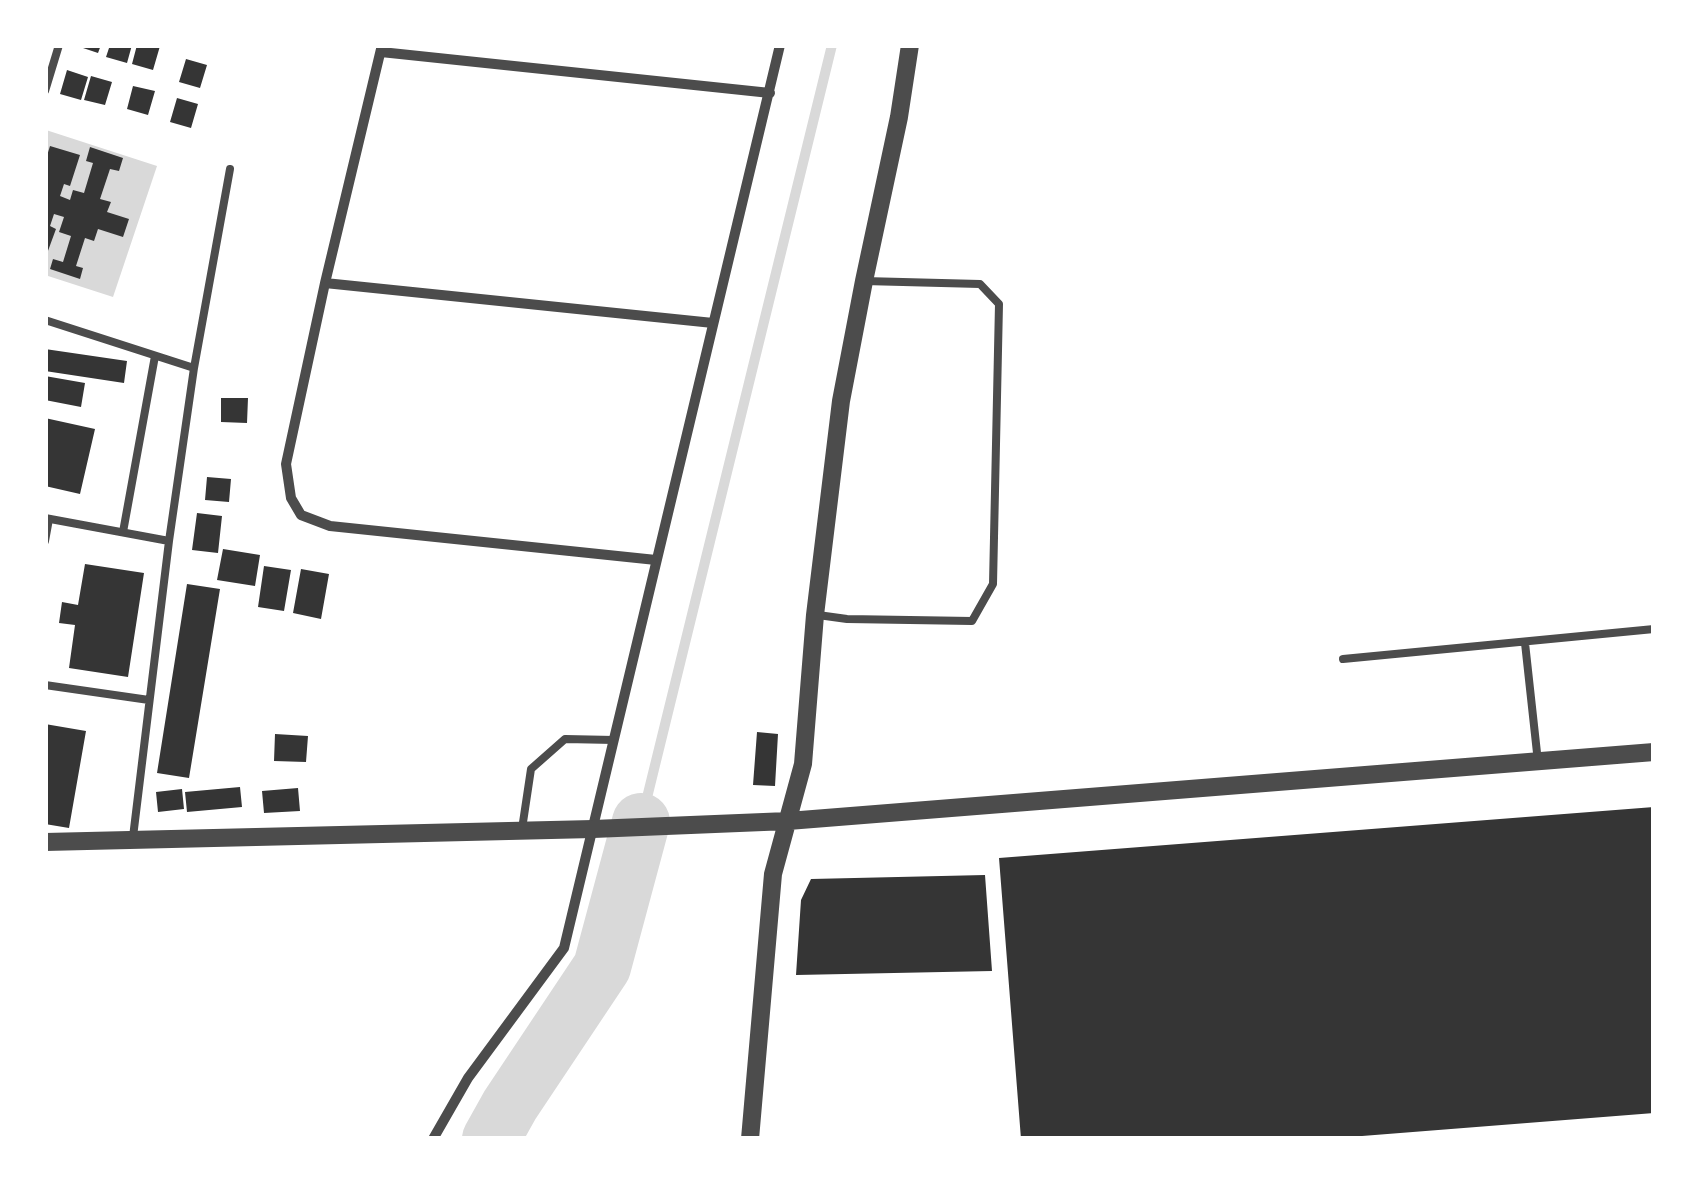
<!DOCTYPE html>
<style>
body{margin:0}
#map{position:relative;width:1699px;height:1184px;overflow:hidden;background:#fff;font-family:Lato,sans-serif}
canvas{display:block}
.frame{position:absolute;inset:0;border:48px solid #fff;pointer-events:none}
</style>
<div id="map">
<canvas width="1699" height="1184"></canvas>
<div class="frame"></div>
</div>
<script>
const context = document.querySelector('canvas').getContext('2d');
context.lineJoin = 'round';
function paint(path, color) { context.fillStyle = color; context.fill(path, 'evenodd'); }
function stroke(path, color, width, dash) { context.strokeStyle = color; context.lineWidth = width; context.lineCap = dash ? 'butt' : 'round'; context.setLineDash(dash || []); context.stroke(path); }
paint(new Path2D(`
 M46,130L157,166L113,297L45,275Z`), '#d9d9d9');
stroke(new Path2D(`
 M641,822L832,45`), '#d9d9d9', 10);
stroke(new Path2D(`
 M491,1139L510,1105L602,967L641,822`), '#d9d9d9', 58);
paint(new Path2D(`
 M74,45H101L98,53Z
 M110,45H132L127,63L106,57Z
 M137,45L160,46L153,70L132,64Z
 M186,59L207,65L200,88L179,82Z
 M67,70L88,77L81,100L60,94Z
 M91,76L112,82L105,105L84,100Z
 M133,86L155,91L148,115L127,109Z
 M177,98L198,104L191,128L170,122Z
 M50,146L80,155L70,186L64,184L60,196L70,200L73,190L84,193L93,163L86,161L90,147L123,158L119,171L110,169L100,199L111,202L107,212L129,219L123,237L98,229L94,241L85,238L76,266L83,268L80,279L50,269L53,259L63,262L71,236L59,232L64,217L54,214L50,226L56,229L45,259V190L48,181L45,179V162Z
 M45,349L127,361L124,383L45,371Z
 M45,376L85,383L81,407L45,400Z
 M221,398H248L247,423L221,422Z
 M45,418L95,429L80,494L45,486Z
 M207,477L231,479L229,502L205,500Z
 M197,513L222,516L218,553L192,550Z
 M223,549L260,555L255,586L217,580Z
 M85,564L144,573L128,677L69,668L75,625L59,623L62,602L78,605Z
 M264,566L291,570L284,611L258,607Z
 M301,569L329,574L321,619L293,613Z
 M187,584L220,589L189,778L157,773Z
 M45,724L86,731L69,828L45,824Z
 M757,732L778,734L775,786L753,785Z
 M275,734L308,736L306,762L274,761Z
 M240,787L242,807L187,812L185,792Z
 M298,788L300,811L264,813L262,791Z
 M182,789L184,809L158,812L156,792Z
 M1654,807V1113L1324,1139H1021L999,858Z
 M985,875L992,971L796,975L801,900L811,879Z`), '#353535');
stroke(new Path2D(`
 M45,91L59,45
 M45,320L194,368
 M45,518L169,541L133,837
 M123,532L155,356
 M45,541L49,519
 M169,541L194,368L230,169
 M818,615L847,619L972,621L993,584L999,304L980,284L864,281
 M1525,643L1538,762
 M1343,659L1654,629
 M45,685L149,700
 M522,829L531,769L565,739L614,740`), '#4c4c4c', 8);
stroke(new Path2D(`
 M382,45L325,283L286,464L291,498L301,515L330,526L656,560
 M381,52L770,93
 M325,283L713,323
 M433,1139L468,1078L564,948L780,45`), '#4c4c4c', 10);
stroke(new Path2D(`
 M45,842L593,829L788,821L1654,752
 M750,1139L773,874L803,764L815,615L841,401L864,281L899,117L910,45`), '#4c4c4c', 18);
</script>
